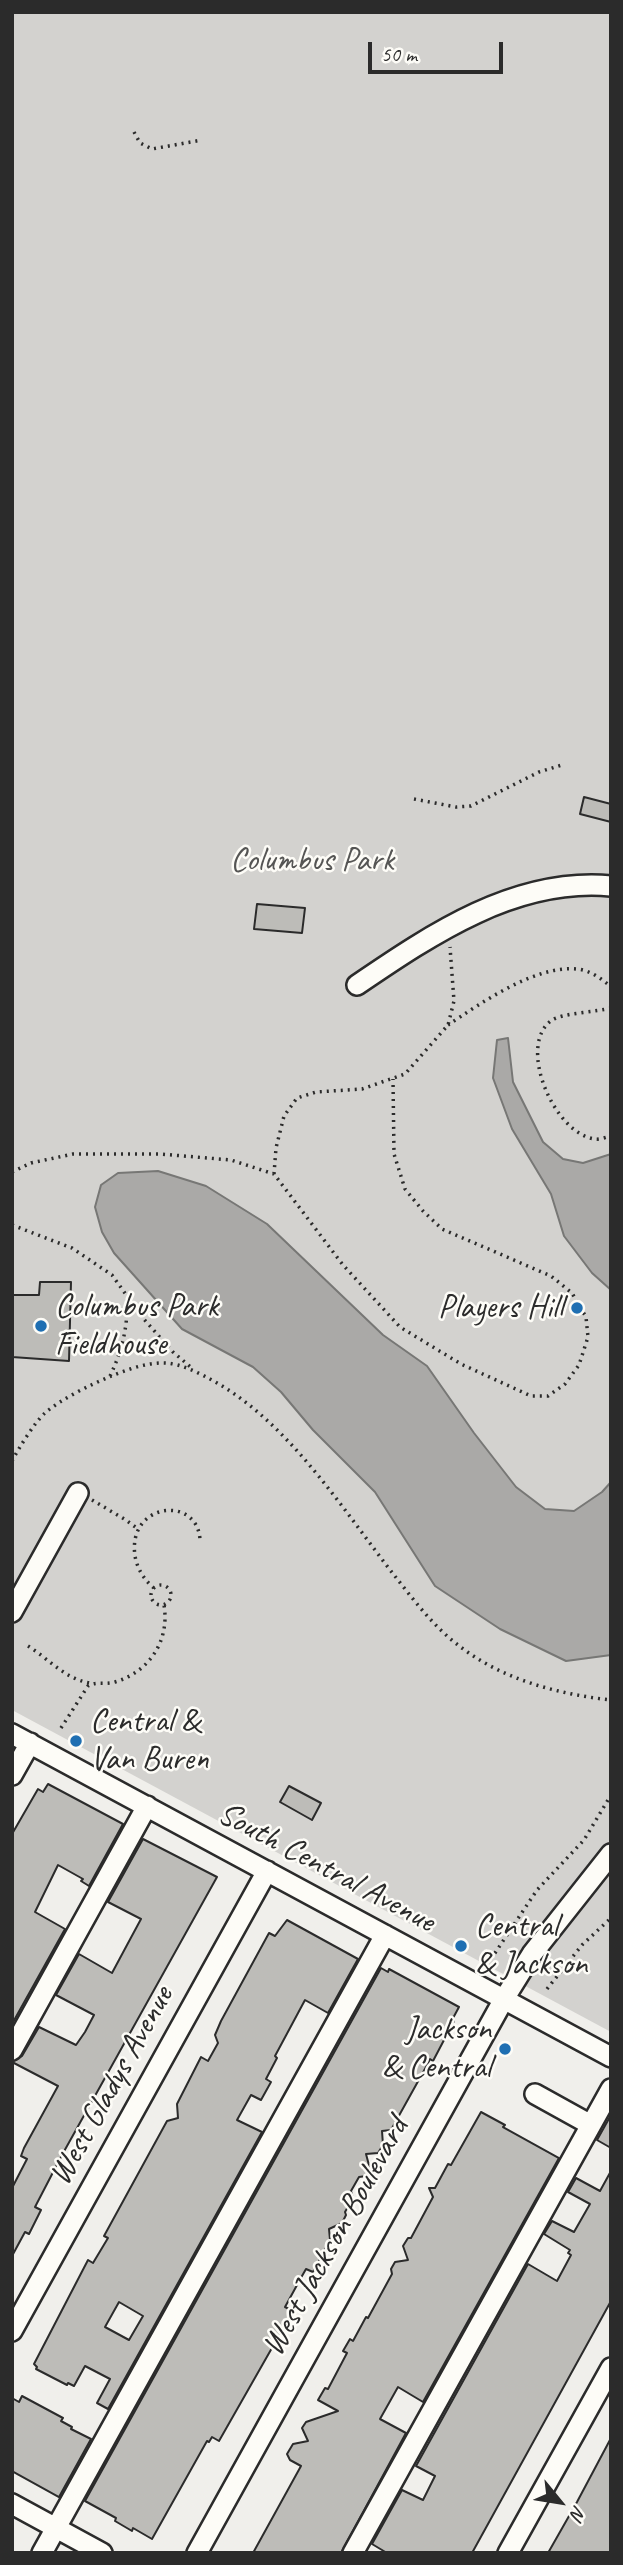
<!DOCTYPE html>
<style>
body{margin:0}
#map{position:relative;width:623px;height:2565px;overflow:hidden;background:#f0efeb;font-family:Caveat,sans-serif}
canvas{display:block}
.frame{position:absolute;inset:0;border:14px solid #2b2b2b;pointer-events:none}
.north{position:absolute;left:525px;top:2467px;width:70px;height:70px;-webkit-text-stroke:5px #fdfcf7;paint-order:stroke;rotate:120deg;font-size:19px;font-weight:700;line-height:28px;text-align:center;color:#2b2b2b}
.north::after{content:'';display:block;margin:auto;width:24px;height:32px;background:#2b2b2b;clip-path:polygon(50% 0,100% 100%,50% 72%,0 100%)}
.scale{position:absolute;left:368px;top:42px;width:135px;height:32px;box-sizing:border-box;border:4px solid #2b2b2b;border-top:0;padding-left:9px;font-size:21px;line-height:24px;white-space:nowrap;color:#2b2b2b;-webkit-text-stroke:5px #fdfcf7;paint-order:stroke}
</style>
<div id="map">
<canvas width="623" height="2565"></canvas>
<div class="frame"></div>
<div class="north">N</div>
<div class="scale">50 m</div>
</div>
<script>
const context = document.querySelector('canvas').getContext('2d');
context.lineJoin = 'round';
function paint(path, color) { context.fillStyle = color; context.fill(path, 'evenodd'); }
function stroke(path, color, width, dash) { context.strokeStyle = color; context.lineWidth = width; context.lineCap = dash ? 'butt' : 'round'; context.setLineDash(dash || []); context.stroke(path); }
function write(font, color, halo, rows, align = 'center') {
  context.font = font + ' Caveat,sans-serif'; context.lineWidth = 5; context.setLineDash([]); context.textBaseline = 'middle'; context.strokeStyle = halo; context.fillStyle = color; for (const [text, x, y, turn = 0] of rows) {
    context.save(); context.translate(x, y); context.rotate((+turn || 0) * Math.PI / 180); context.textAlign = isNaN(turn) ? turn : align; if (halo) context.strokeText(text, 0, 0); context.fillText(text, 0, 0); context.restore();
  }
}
paint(new Path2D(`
 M12,12H611V2032L12,1710Z`), '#d3d2cf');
const water = new Path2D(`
 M508,1038L513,1082L543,1142L563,1159L583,1163L611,1154V1290L592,1273L564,1236L551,1194L512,1129L493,1078L497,1040Z
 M158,1171L206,1186L267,1224L383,1335L427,1366L474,1433L516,1487L545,1509L574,1511L602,1492L611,1482V1655L566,1661L500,1629L435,1586L375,1492L313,1430L281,1392L253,1367L182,1329L114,1253L102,1232L95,1207L101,1185L118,1173Z`);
paint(water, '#aaa9a7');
stroke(water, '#777775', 2);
const building = new Path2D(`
 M584,797L611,804V822L580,814Z
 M257,904L305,908L302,933L254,929Z
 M40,1282H71L69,1361L12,1357V1295H39Z
 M48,1784L123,1824L89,1886L81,1881L83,1879L58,1865L35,1912L65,1929L12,2024V1834L38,1789L43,1792Z
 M289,1786L321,1803L312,1820L280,1802Z
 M143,1839L217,1877L62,2155L35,2207L41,2210L29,2234L25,2232L12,2256V2188L27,2159L21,2156L24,2148L58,2086L12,2062L22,2056L39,2027L76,2045L85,2032L94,2015L56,1995L79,1954L112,1973L127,1945L141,1919L108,1902Z
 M287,1920L358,1959L328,2013L305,2000L275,2056L277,2058L266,2079L271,2082L261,2100L251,2095L237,2120L262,2132L108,2409L97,2403L110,2379L85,2366L74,2386L68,2383L67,2385L36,2369L37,2367L34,2364L88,2260L93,2263L108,2238L104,2236L167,2121L178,2118L177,2104L201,2057L208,2061L218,2043L215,2035L221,2021L269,1933L275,1936ZM119,2302L143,2316L129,2340L105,2327Z
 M381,1968L388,1972L389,1969L459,2007L452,2020L454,2021L433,2061L430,2059L426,2067L391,2130L382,2131L383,2145L378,2153L366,2154L370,2169L366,2176L359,2177L351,2191L353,2198L345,2212L346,2215L342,2223L329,2229L330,2240L313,2272L306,2269L302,2276L285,2307L293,2311L219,2441L212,2437L209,2442L207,2441L152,2539L133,2528L132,2531L115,2521L116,2518L85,2501Z
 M481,2112L505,2125L503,2127L559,2158L423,2402L398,2387L380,2419L406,2433L341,2553H253L301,2466L290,2460L287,2454L293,2444L308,2441L302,2428L306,2422L338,2411L318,2400L325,2388L328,2389L347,2353L343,2351L350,2339L353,2341L366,2317L368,2318L392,2274L391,2269L395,2262L408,2260L403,2246L408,2238H411L433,2197L429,2188H435L448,2164L451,2165Z
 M611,2115V2148L597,2140Z
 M611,2171V2301L472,2553H387L372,2544L402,2490L423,2500L435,2476L416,2466L528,2264L557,2281L571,2255L568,2253L570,2250L544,2234L552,2221L574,2232L590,2204L568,2192L576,2178L600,2191Z
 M22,2396L63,2418L61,2421L72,2427L71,2429L91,2439L59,2497L12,2471V2398L19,2402Z
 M611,2438V2553H548L577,2502Z`);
paint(building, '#bdbcb8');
stroke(building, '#2b2b2b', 2);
const minor = new Path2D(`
 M357,985C432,934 516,877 611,886
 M12,1612L78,1493
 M12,1734L611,2057
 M12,1775L30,1743
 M12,2050L147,1806
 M535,2094L591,2125
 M12,2331L267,1871
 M12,2504L102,2553
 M42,2553L385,1935
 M197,2553L504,1999L532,1954L611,1854
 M353,2553L611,2089
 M508,2553L611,2368`);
stroke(minor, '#2b2b2b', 24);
stroke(new Path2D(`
 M134,132L140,143L152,149L202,140
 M414,799L456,807L471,806L539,772L562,765
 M611,1008C596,1012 563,1013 552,1020C516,1045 554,1134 595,1139C599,1140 606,1137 611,1136
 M448,1025C481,1003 535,965 577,969C590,970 602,979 611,987
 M12,1172L31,1163L73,1154H160L231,1160L274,1174L343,1265L400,1327L461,1364L531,1396H548L565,1384L579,1365L588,1337L586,1317L572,1293L551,1276L442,1229L423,1211L405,1189L394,1154L393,1079
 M274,1174L276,1148L284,1116L297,1098L316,1092L362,1089L405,1074L448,1025L454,1001L450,947
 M12,1225L72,1248L112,1275L142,1317L173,1352L193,1369
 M110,1376C122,1351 128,1327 127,1299
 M12,1461C19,1448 34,1423 45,1413C61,1399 90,1385 109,1377C126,1370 147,1362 166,1363C181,1364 197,1372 210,1379C287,1420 341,1507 394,1575C413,1599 433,1626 458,1645C501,1679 557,1694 611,1700
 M92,1500L126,1520L138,1529
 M151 1595a10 10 0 1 1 20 0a10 10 0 1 1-20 0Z
 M154,1588C144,1580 137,1568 135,1556C127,1502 198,1495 200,1540
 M28,1646C49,1659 65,1679 90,1683
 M61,1728L88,1686C96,1681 105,1685 115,1682C149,1672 170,1641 164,1605
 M491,1959L537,1890L584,1840L611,1795
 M547,1989L582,1945L611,1918`), '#2b2b2b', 3.5, [2, 5]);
stroke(minor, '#fdfcf7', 19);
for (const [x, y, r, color] of [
 [577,1308,7,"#1f6fb2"],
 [41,1326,7,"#1f6fb2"],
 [76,1741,7,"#1f6fb2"],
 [461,1946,7,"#1f6fb2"],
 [505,2049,7,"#1f6fb2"]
]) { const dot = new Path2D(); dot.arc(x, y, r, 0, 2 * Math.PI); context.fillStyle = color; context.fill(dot); stroke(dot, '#fdfcf7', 2.5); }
write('33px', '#555554', '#fdfcf7', [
 ["Columbus Park",312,861]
]);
write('33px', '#2b2b2b', '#fdfcf7', [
 ["Columbus Park",55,1307],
 ["Fieldhouse",55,1345],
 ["Players Hill",563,1308,"right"],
 ["Central &",90,1722],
 ["Van Buren",90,1760],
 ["Central",475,1927],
 ["& Jackson",475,1965],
 ["Jackson",491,2030,"right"],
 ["& Central",491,2068,"right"]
], 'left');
write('33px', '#2b2b2b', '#fdfcf7', [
 ["South Central Avenue",326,1868,28],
 ["West Gladys Avenue",112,2086,-61],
 ["West Jackson Boulevard",336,2237,-61]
]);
</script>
